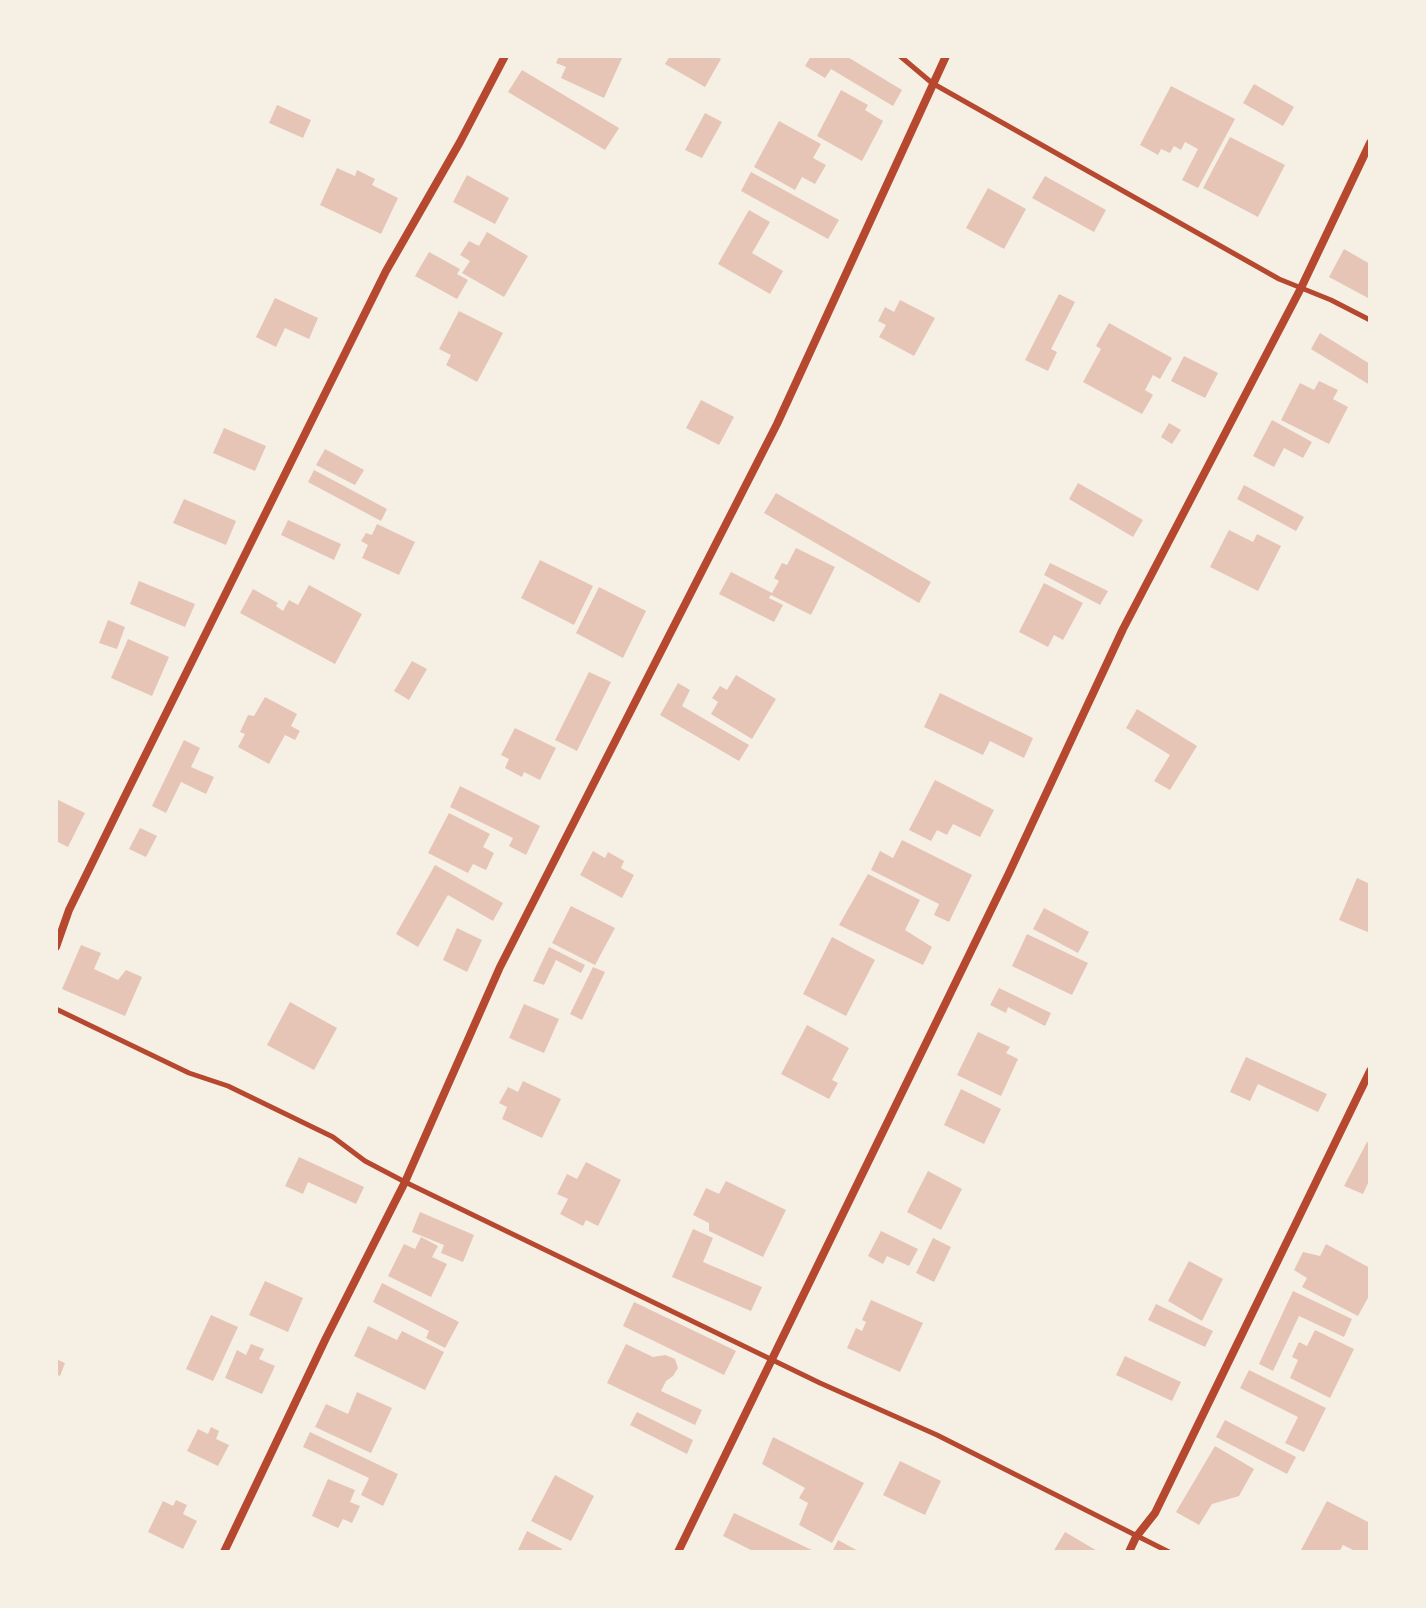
<!DOCTYPE html>
<style>
body{margin:0}
#map{position:relative;width:1426px;height:1608px;overflow:hidden;background:#f6efe4;font-family:"PT Sans Narrow",sans-serif}
canvas{display:block}
.frame{position:absolute;inset:0;border:58px solid #f6efe4;pointer-events:none}
</style>
<div id="map">
<canvas width="1426" height="1608"></canvas>
<div class="frame"></div>
</div>
<script>
const context = document.querySelector('canvas').getContext('2d');
context.lineJoin = 'round';
function paint(path, color) { context.fillStyle = color; context.fill(path, 'evenodd'); }
function stroke(path, color, width, dash) { context.strokeStyle = color; context.lineWidth = width; context.lineCap = dash ? 'butt' : 'round'; context.setLineDash(dash || []); context.stroke(path); }
paint(new Path2D(`
 M559,56H623L604,98L561,78L566,67L556,63Z
 M670,56H715L721,59L705,87L665,64Z
 M811,56H846L902,90L893,106L831,69L825,78L805,66Z
 M522,70L619,128L605,150L508,92Z
 M1254,84L1294,107L1283,126L1243,103Z
 M1171,86L1235,119L1198,188L1182,180L1198,149L1185,142L1181,150L1174,146L1170,153L1161,149L1158,155L1140,145Z
 M841,90L868,105L865,110L883,121L862,161L817,136Z
 M277,105L311,120L303,138L269,123Z
 M705,113L722,122L702,158L685,150Z
 M779,121L821,144L813,158L826,165L815,184L802,177L795,190L754,167Z
 M1230,137L1285,165L1258,217L1203,188Z
 M337,168L355,176L357,170L375,179L372,185L398,198L381,234L320,205Z
 M751,172L839,220L828,239L741,191Z
 M467,175L509,198L495,224L453,202Z
 M1045,176L1106,210L1094,232L1032,198Z
 M988,188L1026,209L1004,249L966,228Z
 M749,210L770,222L752,253L783,271L770,294L718,264Z
 M487,232L528,256L504,297L462,273L470,261L460,255L469,241L479,246Z
 M1344,249L1370,264V299L1329,277Z
 M429,252L460,269L457,274L468,280L457,299L415,276Z
 M1059,294L1075,302L1051,349L1057,352L1048,371L1025,360Z
 M275,298L318,318L309,339L285,328L276,347L256,337Z
 M900,300L935,318L914,356L879,337L886,325L878,321L885,307L894,312Z
 M459,311L503,333L477,382L446,365L451,355L439,349Z
 M1109,323L1172,358L1160,379L1153,375L1145,390L1153,395L1142,414L1083,382L1101,349L1096,346Z
 M1320,333L1370,364V385L1311,349Z
 M1184,356L1218,373L1205,398L1171,381Z
 M1319,381L1338,390L1333,399L1348,407L1329,444L1281,420L1300,383L1314,390Z
 M701,400L734,417L719,445L686,428Z
 M1272,420L1312,442L1303,458L1284,448L1274,467L1253,456Z
 M1169,423L1181,430L1172,444L1161,437Z
 M224,428L266,446L255,471L213,453Z
 M325,449L364,470L355,485L316,465Z
 M314,470L387,509L381,521L308,482Z
 M1078,483L1143,520L1133,537L1069,499Z
 M1244,485L1304,517L1296,531L1237,499Z
 M776,493L931,582L919,603L764,513Z
 M184,499L236,521L226,545L173,523Z
 M288,520L341,544L334,560L281,535Z
 M377,524L415,542L399,575L362,558L368,545L361,541L366,533L372,535Z
 M1229,530L1253,542L1257,534L1281,546L1258,591L1210,567Z
 M796,548L835,567L811,615L771,595L769,598L783,605L774,622L719,594L731,572L772,593L779,581L774,578L782,563L787,565Z
 M540,560L593,586L574,625L521,598Z
 M1050,563L1108,591L1100,605L1044,575Z
 M139,581L195,604L185,627L130,604Z
 M1044,583L1083,603L1063,640L1054,635L1048,647L1019,632Z
 M309,585L362,614L335,664L240,613L253,589L278,603L276,606L283,611L289,600L298,605Z
 M599,587L646,611L623,658L576,633Z
 M108,620L125,627L117,649L99,643Z
 M128,639L169,657L152,696L111,678Z
 M412,661L427,669L409,700L394,691Z
 M589,672L611,682L577,751L555,740Z
 M736,675L776,699L752,739L711,714L718,702L712,698L720,686L727,690Z
 M678,683L690,690L682,706L749,745L739,761L660,715Z
 M940,693L1033,738L1024,758L990,741L983,755L924,727Z
 M265,697L297,714L291,726L300,731L295,740L285,735L269,764L238,747L245,734L240,732L248,715L254,716Z
 M1137,709L1197,746L1170,790L1154,781L1170,755L1126,728Z
 M515,728L556,748L540,780L524,772L522,777L505,768L509,759L501,755Z
 M184,740L200,748L191,767L214,777L206,794L181,782L166,813L152,806Z
 M935,780L994,810L980,837L953,824L947,835L937,830L931,841L909,830Z
 M460,786L540,826L526,855L509,846L513,838L450,807Z
 M56,799L85,813L68,847L56,841Z
 M449,813L490,834L483,847L494,853L486,870L473,864L468,873L428,853Z
 M140,828L157,836L146,857L129,849Z
 M902,840L972,875L949,922L934,915L939,904L871,870L880,851L893,858Z
 M593,851L605,858L608,852L624,861L621,868L634,875L622,898L580,875Z
 M435,865L503,903L493,921L448,895L418,947L396,934Z
 M868,874L920,900L905,930L932,947L923,965L839,925Z
 M1357,878L1370,884V933L1339,920Z
 M571,906L615,928L595,965L552,943Z
 M1044,908L1089,932L1078,953L1033,929Z
 M457,928L482,940L467,972L443,960Z
 M1027,934L1088,963L1072,995L1012,966Z
 M832,937L875,960L846,1016L803,994Z
 M81,945L101,953L94,969L118,980L126,970L142,977L125,1016L62,989Z
 M549,947L585,965L581,973L556,960L544,985L533,981Z
 M593,967L605,972L582,1020L570,1014Z
 M999,988L1051,1013L1045,1026L1008,1007L1006,1013L990,1005Z
 M290,1002L337,1028L314,1070L267,1045Z
 M524,1004L559,1019L544,1053L509,1038Z
 M807,1025L849,1048L832,1080L838,1083L829,1099L781,1074Z
 M978,1032L1010,1047L1006,1053L1018,1059L1001,1096L957,1075Z
 M1246,1057L1327,1094L1318,1112L1258,1084L1250,1101L1230,1092Z
 M523,1081L561,1099L542,1138L502,1119L507,1107L499,1103L508,1087L518,1092Z
 M961,1089L1001,1109L984,1144L944,1125Z
 M1367,1142L1370,1143V1179L1363,1194L1344,1186Z
 M299,1157L364,1187L356,1204L308,1182L303,1194L285,1186Z
 M586,1162L621,1180L598,1226L586,1220L583,1226L560,1214L568,1199L557,1194L567,1174L577,1179Z
 M928,1171L962,1189L941,1230L907,1212Z
 M726,1181L786,1210L763,1257L709,1231V1223L693,1215L706,1188L719,1194Z
 M420,1212L474,1235L463,1262L441,1253L444,1245L412,1232Z
 M693,1229L713,1238L703,1262L762,1287L751,1311L672,1277Z
 M881,1231L918,1249L909,1266L887,1256L883,1264L868,1256Z
 M421,1237L438,1246L432,1257L447,1264L431,1297L388,1276L404,1244L415,1249Z
 M933,1238L951,1247L934,1282L916,1273Z
 M1326,1244L1370,1268V1294L1358,1316L1302,1287L1307,1278L1294,1270L1303,1252L1320,1256Z
 M1189,1261L1223,1279L1202,1321L1168,1301Z
 M265,1281L303,1298L288,1332L249,1315Z
 M382,1283L459,1322L445,1348L426,1338L429,1331L373,1302Z
 M1293,1291L1352,1319L1344,1337L1299,1316L1273,1371L1259,1364Z
 M871,1300L923,1323L900,1372L847,1348L856,1328L862,1331L866,1322L862,1320Z
 M634,1302L736,1351L724,1375L623,1326Z
 M1156,1304L1213,1331L1205,1347L1148,1320Z
 M211,1315L238,1327L213,1381L186,1369Z
 M368,1326L397,1340L402,1331L444,1352L425,1390L354,1356Z
 M1315,1330L1354,1349L1330,1398L1290,1378L1298,1360L1292,1357L1299,1342L1307,1346Z
 M251,1344L264,1349L259,1359L275,1366L262,1394L225,1378L237,1350L246,1355Z
 M626,1344L653,1357L665,1355L675,1359L678,1368L673,1376L666,1381L661,1391L702,1410L695,1425L607,1383Z
 M1125,1356L1181,1382L1172,1401L1116,1375Z
 M56,1359L65,1363L60,1376L56,1374Z
 M1249,1370L1326,1408L1304,1452L1285,1443L1298,1417L1240,1388Z
 M357,1392L392,1408L371,1453L315,1427L326,1404L348,1414Z
 M637,1412L693,1440L687,1454L630,1425Z
 M1225,1420L1296,1457L1287,1474L1216,1437Z
 M211,1427L219,1431L216,1439L229,1445L218,1466L187,1451L198,1429L208,1434Z
 M310,1432L398,1474L383,1506L361,1495L369,1478L303,1447Z
 M773,1437L864,1483L832,1543L799,1525L808,1503L799,1498L805,1488L762,1464Z
 M1215,1446L1254,1469L1239,1496L1212,1504L1199,1525L1176,1512Z
 M900,1461L941,1481L925,1515L883,1495Z
 M555,1475L594,1496L571,1541L531,1521Z
 M328,1479L355,1490L350,1502L360,1506L352,1523L343,1519L338,1528L312,1516Z
 M176,1500L187,1505L183,1514L197,1521L183,1549L148,1532L163,1501L173,1506Z
 M1327,1501L1370,1523V1552H1357L1343,1545L1339,1552L1301,1550Z
 M734,1513L816,1552H755L723,1536Z
 M527,1531L562,1549L561,1552H517Z
 M1065,1532L1099,1552H1053Z
 M838,1540L860,1552H832Z`), '#e6c5b7');
stroke(new Path2D(`
 M900,56L932,83L1279,279L1331,300L1370,320
 M56,1009L189,1073L228,1086L333,1137L365,1161L405,1182L820,1383L937,1435L1169,1552`), '#b5482f', 5);
stroke(new Path2D(`
 M56,947L69,910L126,794L386,271L460,142L505,56
 M224,1552L326,1338L405,1182L500,967L777,424L946,56
 M678,1552L1009,873L1123,629L1301,288L1370,143
 M1129,1552L1136,1537L1155,1513L1370,1071`), '#b5482f', 8);
</script>
